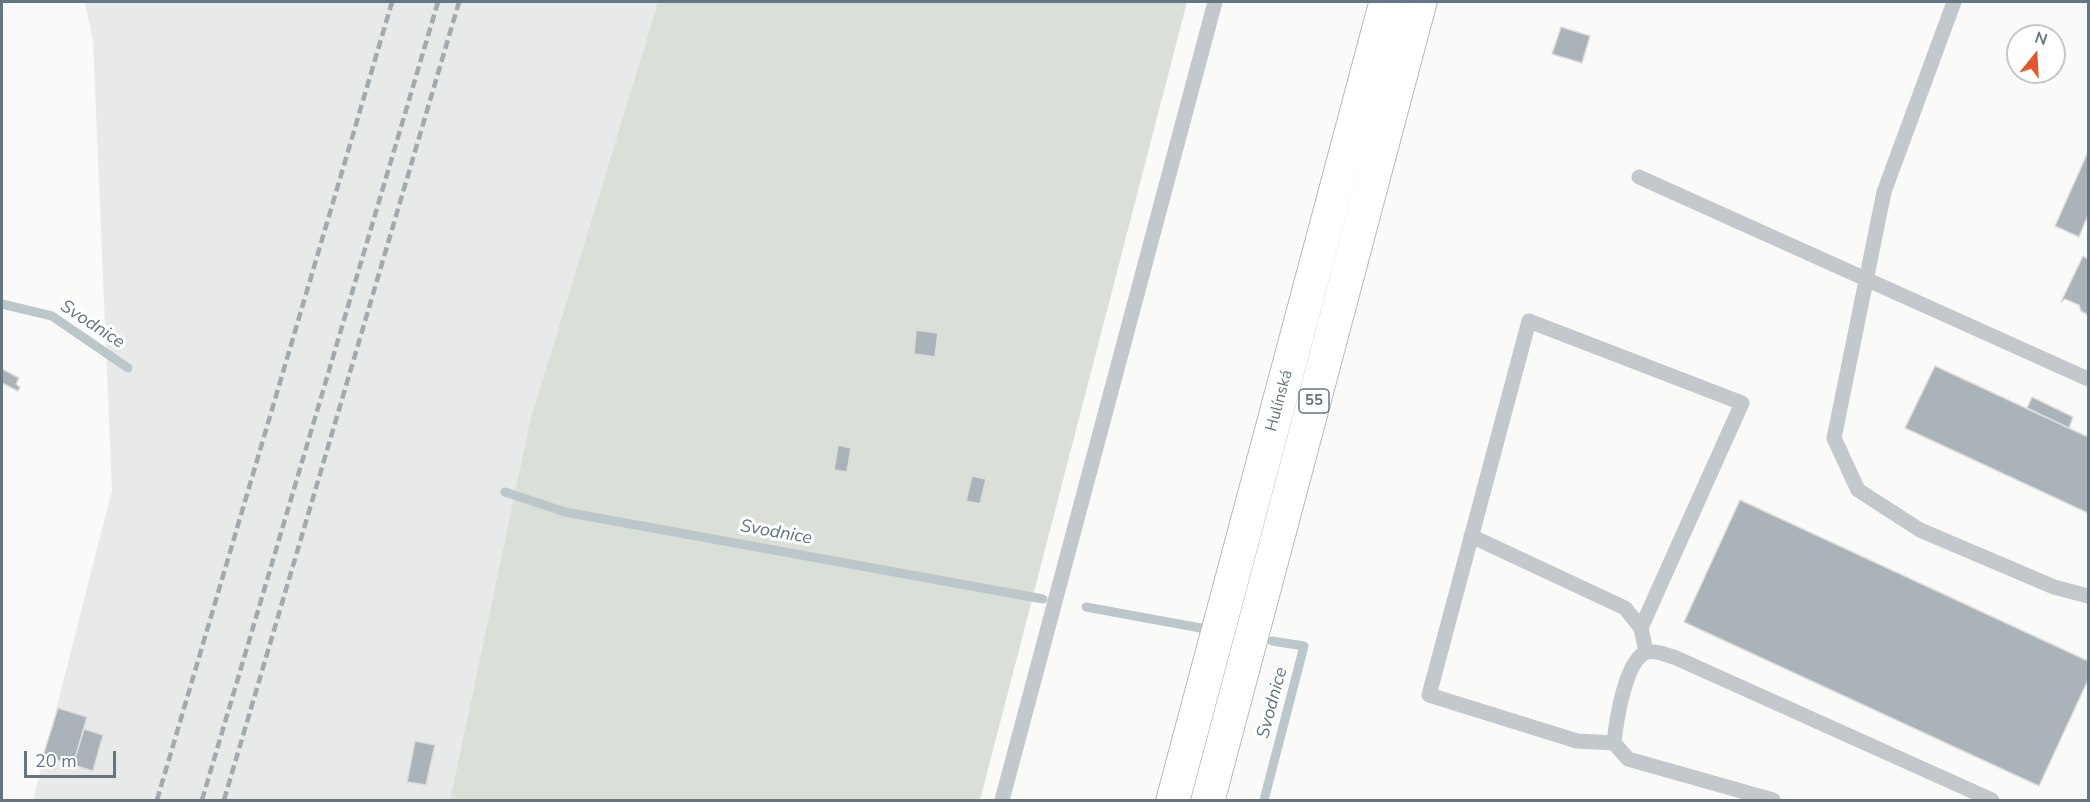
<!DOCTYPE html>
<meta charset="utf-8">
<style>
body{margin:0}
#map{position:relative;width:2090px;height:802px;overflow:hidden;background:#fafaf8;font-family:"Nunito Sans",sans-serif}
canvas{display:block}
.frame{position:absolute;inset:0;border:3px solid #657683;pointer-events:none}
.north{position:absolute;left:2006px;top:24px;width:60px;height:60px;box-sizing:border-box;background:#fff;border:2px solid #c1c8cd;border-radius:50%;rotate:18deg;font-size:16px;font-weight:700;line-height:24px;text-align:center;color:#657683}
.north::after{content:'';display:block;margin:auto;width:21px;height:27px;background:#e4572e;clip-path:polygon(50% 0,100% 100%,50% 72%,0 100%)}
.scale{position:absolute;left:24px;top:751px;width:92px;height:27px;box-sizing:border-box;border:3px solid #657683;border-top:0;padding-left:8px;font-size:18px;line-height:21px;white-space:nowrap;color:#657683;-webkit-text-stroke:4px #fff;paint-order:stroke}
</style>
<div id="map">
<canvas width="2090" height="802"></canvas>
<div class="frame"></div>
<div class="north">N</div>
<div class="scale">20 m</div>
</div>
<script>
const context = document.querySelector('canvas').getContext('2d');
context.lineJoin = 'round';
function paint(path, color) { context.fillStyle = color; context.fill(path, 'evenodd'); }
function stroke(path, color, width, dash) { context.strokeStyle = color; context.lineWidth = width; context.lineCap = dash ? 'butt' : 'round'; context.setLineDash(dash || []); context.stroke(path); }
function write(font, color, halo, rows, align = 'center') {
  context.font = font + ' "Nunito Sans",sans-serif'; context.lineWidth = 6; context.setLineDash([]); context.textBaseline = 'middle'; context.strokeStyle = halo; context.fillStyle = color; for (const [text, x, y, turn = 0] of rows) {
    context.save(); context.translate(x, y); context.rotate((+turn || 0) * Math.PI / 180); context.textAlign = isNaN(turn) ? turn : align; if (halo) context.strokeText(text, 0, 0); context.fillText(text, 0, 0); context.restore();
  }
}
paint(new Path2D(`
 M85,2H658L530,421L450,800H33L112,490L93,41Z`), '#e8e9e9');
paint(new Path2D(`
 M658,2H1187L980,800H450L530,421Z`), '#dadfd7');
stroke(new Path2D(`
 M2,304L52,316L128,368
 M505,492L565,512L1043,599
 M1086,607L1206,629
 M1264,800L1304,646L1272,641`), '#bbc7cb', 9);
const building = new Path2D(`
 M1561,27L1590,36L1582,63L1552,54Z
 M2088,152V215L2079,237L2055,226Z
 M2083,256L2088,259V315L2081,311L2079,305L2065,299L2061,302Z
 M916,330L938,333L935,357L914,354Z
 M1935,366L2088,437V513L1905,428Z
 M2,369L19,378L16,384L20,387L18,391L2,383Z
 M2032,397L2073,417L2069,428L2027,408Z
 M838,445L851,448L847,472L834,470Z
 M972,476L986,479L980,504L966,501Z
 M1740,500L2088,661V680L2039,786L1684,622Z
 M58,708L87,717L73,765L43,756Z
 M84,729L103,735L93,771L73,765Z
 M415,741L435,745L426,785L407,782Z`);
paint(building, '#aab3b9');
stroke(building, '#dcdcda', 1.5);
const primary = new Path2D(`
 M1173,800L1386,2
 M1208,800L1420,2`);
stroke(primary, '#b5babe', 35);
stroke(new Path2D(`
 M1954,2L1884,192L1834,438L1858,490L1920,530L2054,587L2088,596
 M1639,177L2088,379
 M1471,536L1625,608L1641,628L1646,652
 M1614,743L1577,741L1429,695L1529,321L1742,403L1641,628
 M1002,800L1215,2
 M1773,800L1628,759L1614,743C1616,723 1625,659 1647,652C1656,650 1666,655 1674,657L1992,800`), '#c3c8cc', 15);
stroke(primary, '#fff', 33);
stroke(new Path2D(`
 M157,800L392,2
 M202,800L438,2
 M224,800L459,2`), '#a2aab0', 4.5, [9, 4.5]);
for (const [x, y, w] of [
 [1314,401,30]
]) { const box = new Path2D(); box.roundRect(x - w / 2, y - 12, w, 24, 4.5); context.fillStyle = '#fff'; context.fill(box); stroke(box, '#657683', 1.5); }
write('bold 15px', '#657683', null, [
 ["55",1314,401]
]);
write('16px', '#657683', '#fff', [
 ["Hulínská",1280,401,-75]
]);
write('italic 18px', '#60757c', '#fff', [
 ["Svodnice",92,325,33],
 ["Svodnice",776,533,10],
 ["Svodnice",1273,703,-75]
]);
</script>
